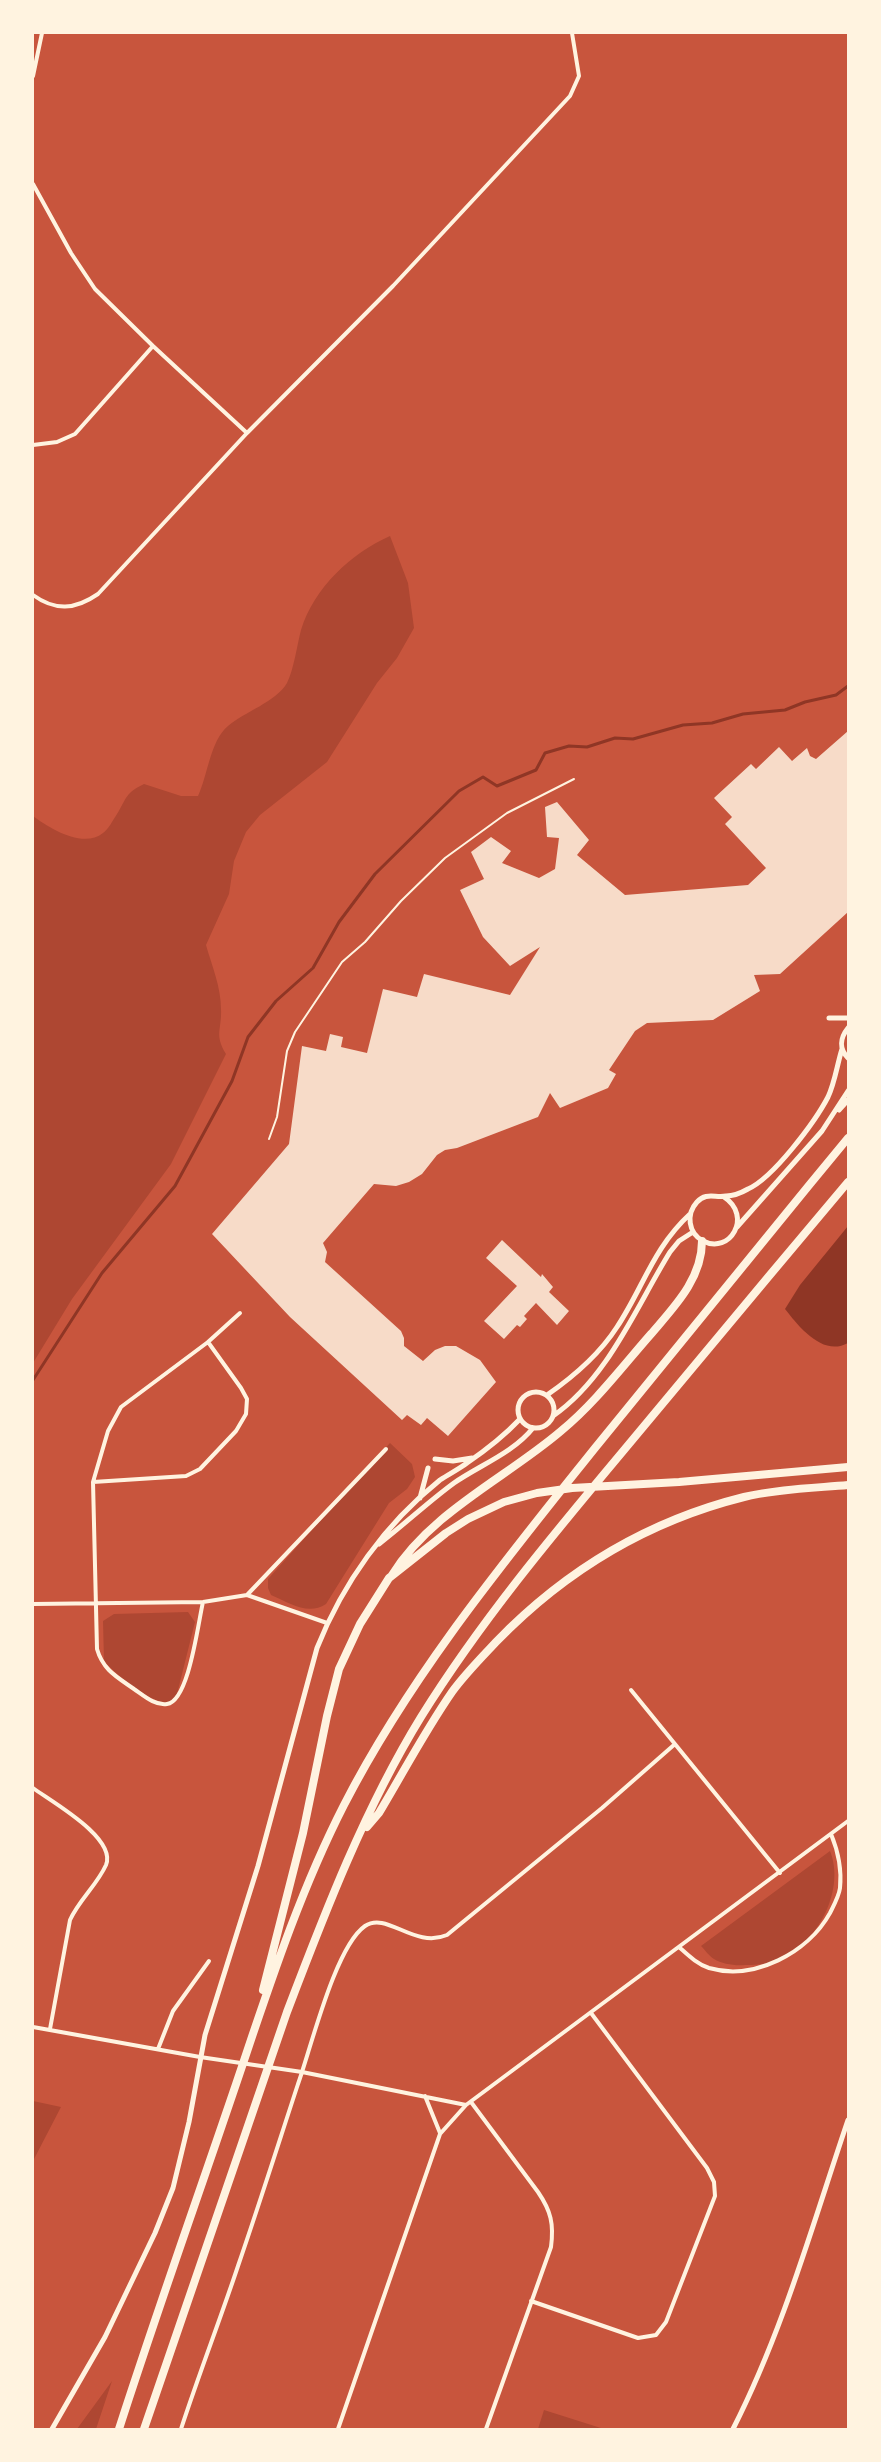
<!DOCTYPE html>
<style>
body{margin:0}
#map{position:relative;width:881px;height:2462px;overflow:hidden;background:#c8553d;font-family:"Public Sans",sans-serif}
canvas{display:block}
.frame{position:absolute;inset:0;border:34px solid #fff3e0;pointer-events:none}
</style>
<div id="map">
<canvas width="881" height="2462"></canvas>
<div class="frame"></div>
</div>
<script>
const context = document.querySelector('canvas').getContext('2d');
context.lineJoin = 'round';
function paint(path, color) { context.fillStyle = color; context.fill(path, 'evenodd'); }
function stroke(path, color, width, dash) { context.strokeStyle = color; context.lineWidth = width; context.lineCap = dash ? 'butt' : 'round'; context.setLineDash(dash || []); context.stroke(path); }
paint(new Path2D(`
 M390,536L408,583L414,628L397,658L377,683L327,762L260,815L246,832L234,861L229,894L206,945C212,966 221,987 221,1009C222,1030 214,1034 226,1054L171,1164L72,1299L33,1363V816C49,828 83,849 103,833C108,830 113,820 117,814C127,798 125,793 144,784L181,796H198C208,775 210,741 228,726C244,712 276,702 287,683C294,669 297,645 301,630C314,588 351,553 390,536Z
 M390,1443L412,1464L415,1477L407,1489L389,1503L326,1604C308,1616 290,1603 271,1595L268,1588V1579Z
 M188,1612L195,1622L176,1698L170,1703C151,1704 117,1676 104,1661L103,1621L114,1614Z
 M830,1851C845,1888 820,1939 785,1957C773,1964 759,1965 745,1965C735,1966 722,1964 714,1959C709,1956 705,1950 701,1946Z
 M33,2101L61,2107L33,2161Z
 M112,2381L96,2429H77Z
 M544,2410L604,2429H538Z`), '#ae4732');
paint(new Path2D(`
 M848,1226V1343C823,1357 799,1327 785,1309L800,1285Z`), '#8f3625');
stroke(new Path2D(`
 M33,1380L102,1273L175,1186L232,1081L248,1037L276,1001L313,968L339,922L375,874L459,791L483,777L497,786L536,770L545,753L569,746L587,747L615,738L633,739L683,725L712,723L743,714L785,710L805,702L836,695L848,686`), '#8f3625', 3);
paint(new Path2D(`
 M848,731V912L780,974L754,975L760,991L713,1020L647,1023L635,1031L609,1070L616,1074L608,1088L560,1108L550,1093L538,1117L457,1148L445,1150L437,1155L422,1174L409,1182L396,1186L374,1184L323,1243L327,1252L325,1262L401,1331L404,1338V1346L423,1361L435,1350L445,1346H456L480,1360L496,1382L448,1436L427,1418L421,1425L407,1415L402,1420L290,1317L212,1234L289,1144L302,1046L326,1051L330,1034L343,1037L341,1047L367,1053L383,989L417,997L424,974L510,995L540,947L510,966L483,937L460,890L484,879L471,852L491,837L511,851L502,863L539,878L555,869L559,838L547,837L545,807L557,802L589,840L577,855L625,895L748,885L766,868L725,824L732,817L714,798L751,764L756,769L779,747L792,761L807,748L810,756L816,759Z
 M502,1240L541,1277L542,1274L553,1287L549,1292L569,1311L557,1325L536,1303L524,1316L527,1319L520,1327L517,1325L504,1339L484,1321L517,1286L486,1258Z`), '#f7dbc8');
stroke(new Path2D(`
 M269,1139L277,1117L287,1051L295,1032L342,962L365,942L401,901L445,858L507,813L574,779`), '#fff3e0', 2);
stroke(new Path2D(`
 M33,76L42,33
 M33,184L71,253L95,289L153,346L247,433
 M33,445L57,442L75,434L153,346
 M33,595C55,611 75,610 98,594L247,433L393,286L570,96L579,76L572,33
 M93,1482L186,1476L200,1469L236,1431L246,1414L247,1399L241,1388L208,1342
 M247,1595L386,1449
 M203,1602C198,1623 189,1701 167,1704C155,1706 143,1695 134,1689C117,1677 103,1670 97,1649L93,1482L108,1431L121,1407L208,1342L240,1313
 M33,1604L203,1602L247,1595L327,1623
 M631,1690L780,1873
 M33,1788C52,1802 117,1838 106,1865C97,1885 79,1900 70,1920L50,2029
 M679,1947C688,1955 697,1964 709,1968C754,1981 808,1953 830,1913C834,1905 839,1896 840,1888C842,1869 838,1851 831,1834
 M33,2027L200,2057L302,2072L466,2105L848,1821
 M158,2049L173,2011L209,1961
 M425,2096L440,2133
 M471,2102L538,2192C551,2211 554,2224 551,2247L486,2429
 M531,2301L638,2338L656,2335L666,2322L715,2196L714,2182L707,2168L591,2013
 M181,2429C199,2374 220,2320 238,2266C259,2205 278,2145 298,2084C311,2048 335,1947 365,1926C387,1911 414,1949 447,1935L602,1808L675,1744
 M338,2429L440,2134L466,2105`), '#fff3e0', 4);
stroke(new Path2D(`
 M829,1018H848
 M848,1028C840,1038 839,1049 848,1058
 M839,1110L848,1100
 M724,1197C753,1216 730,1255 703,1241C688,1233 686,1214 697,1202C706,1192 715,1198 726,1196C734,1196 741,1193 748,1189C773,1178 815,1122 828,1097C835,1082 837,1065 842,1049
 M737,1227L822,1131L848,1091
 M518 1410a18 18 0 1 1 36 0a18 18 0 1 1-36 0Z
 M547,1395C573,1377 599,1355 617,1327C643,1288 653,1248 690,1214
 M553,1416C608,1378 636,1307 670,1252L679,1241L693,1232
 M435,1459L453,1461L472,1458
 M420,1498L428,1468
 M379,1544C405,1524 428,1502 454,1483C480,1465 513,1453 533,1428
 M52,2429L105,2337L155,2233L173,2188L189,2122L205,2035L258,1866L317,1648C343,1583 385,1524 440,1480C449,1474 459,1469 467,1463C486,1450 504,1436 520,1419
 M733,2429C783,2331 813,2223 848,2120`), '#fff3e0', 5);
stroke(new Path2D(`
 M392,1575C431,1512 506,1478 561,1431C595,1403 622,1367 651,1334C674,1307 702,1279 702,1241
 M367,1827L379,1813C403,1773 425,1731 452,1692C465,1674 482,1657 497,1641C566,1570 648,1521 744,1497C778,1489 814,1488 848,1485
 M263,1990L303,1833L327,1716L339,1669L360,1624L389,1578L446,1533L468,1519L504,1502L537,1493L572,1488L679,1482L848,1467
 M119,2429C155,2317 195,2205 233,2093C266,1996 297,1897 344,1805C411,1675 504,1562 595,1448C679,1345 763,1241 848,1138
 M144,2429L287,2012C325,1912 365,1808 421,1717C480,1622 552,1536 624,1450C698,1361 773,1271 848,1182`), '#fff3e0', 8);
</script>
